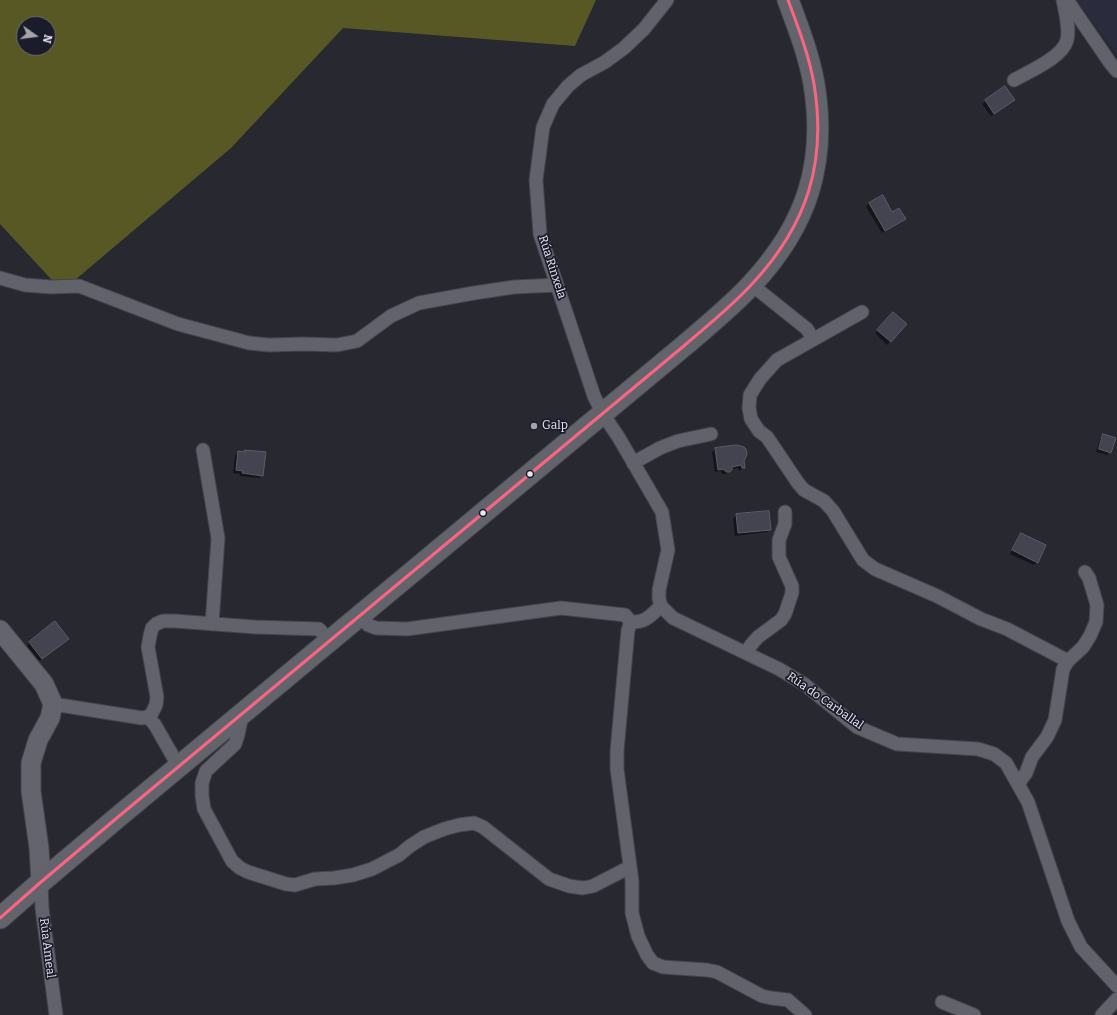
<!DOCTYPE html>
<meta charset="utf-8">
<style>
body{margin:0}
#map{position:relative;width:1117px;height:1015px;overflow:hidden;background:#282830;font-family:Bitter,serif}
canvas{display:block}
.north{position:absolute;left:16px;top:16px;width:40px;height:40px;box-sizing:border-box;background:#1b1c29;border:1px solid #6d6d79;border-radius:50%;rotate:104deg;font-size:11px;font-weight:700;line-height:16px;text-align:center;color:#e7e7f1}
.north::after{content:'';display:block;margin:auto;width:14px;height:18px;background:#a4a4ad;clip-path:polygon(50% 0,100% 100%,50% 72%,0 100%)}
</style>
<div id="map">
<canvas width="1117" height="1015"></canvas>
<div class="north">N</div>
</div>
<script>
const context = document.querySelector('canvas').getContext('2d');
context.lineJoin = 'round';
function paint(path, color) { context.fillStyle = color; context.fill(path, 'evenodd'); }
function stroke(path, color, width, dash) { context.strokeStyle = color; context.lineWidth = width; context.lineCap = dash ? 'butt' : 'round'; context.setLineDash(dash || []); context.stroke(path); }
function write(font, color, halo, rows, align = 'center') {
  context.font = font + ' Bitter,serif'; context.lineWidth = 3.5; context.setLineDash([]); context.textBaseline = 'middle'; context.strokeStyle = halo; context.fillStyle = color; for (const [text, x, y, turn = 0] of rows) {
    context.save(); context.translate(x, y); context.rotate((+turn || 0) * Math.PI / 180); context.textAlign = isNaN(turn) ? turn : align; if (halo) context.strokeText(text, 0, 0); context.fillText(text, 0, 0); context.restore();
  }
}
paint(new Path2D(`
 M1075,0H1117V54Z`), '#2a2b3d');
paint(new Path2D(`
 M0,0H596L575,46L343,28L231,148L62,291L0,224ZM24,24H48V48H24Z`), '#575823');
paint(new Path2D(`
 M986,101L1011,103L991,116L982,104Z
 M869,203L892,213L904,219L901,222L882,233L866,207Z
 M890,316L906,324L887,345L875,333Z
 M1104,436L1110,452L1107,455L1096,452L1100,439Z
 M716,449L743,460L744,467L741,470L739,471L738,468L731,469L726,474H722L721,471L715,472L712,452Z
 M246,451L262,475L259,478L240,476V474L233,473L235,456L238,452L244,453Z
 M768,512L770,529L767,532L735,536L733,519L736,515Z
 M1021,534L1037,562L1034,565L1010,554L1018,537Z
 M30,642H64L39,661L27,646Z`), '#0007');
const building = new Path2D(`
 M1005,86L1015,100L994,114L985,100Z
 M883,195L892,212L899,208L906,219L885,231L869,203Z
 M893,312L907,324L891,342L877,330Z
 M1103,434L1116,438L1111,453L1099,449Z
 M737,445L744,447L746,449L747,454L744,461L745,468H742L741,465L732,467V469L730,472H727L725,471L724,469L718,470L715,448Z
 M245,450L266,452L263,476L242,473L243,471L236,470L238,451L245,452Z
 M769,511L771,530L738,533L736,514Z
 M1021,533L1046,545L1038,563L1012,550Z
 M55,621L69,639L42,659L29,642Z`);
paint(building, '#444451');
stroke(building, '#5c5c63', 1);
const street = new Path2D(`
 M667,0L644,29L624,48L605,62L581,75L568,86L553,104L543,127L536,180L540,234L594,396L603,414L619,438L662,512L668,550L659,590V599L661,606L673,618L779,669L804,684L857,727L897,744L978,749L994,754L1006,763L1028,802L1068,921L1081,947L1117,986
 M1067,0L1111,64L1117,71
 M1014,80C1030,71 1063,57 1067,40C1070,29 1065,11 1063,0
 M0,278L25,285L51,287L79,286L178,324L249,343L269,345L303,344L337,345L357,341L391,316L419,303L474,293L514,287L557,285
 M752,285L807,329L813,339
 M862,312L777,360L760,379L750,395L749,408L751,419L759,431L767,437L798,483L804,490L824,501L833,511L863,560L875,569L937,596L981,619L1007,629L1068,661
 M203,450L218,538L212,624
 M633,463L660,448L678,441L711,434
 M361,615L368,625L376,628L407,629L561,608L625,615L631,622C646,623 651,615 661,606
 M631,622L628,630L617,751V769L632,881V913L638,936L647,955L653,963L663,967L707,970L717,972L762,996L771,998L788,1000L805,1015
 M746,653L751,645L758,637L781,620L785,614L792,593V586L779,557V540L785,524V512
 M53,704L142,718L148,717L152,713L156,705L157,697L148,647L150,636L152,628L156,624L163,621H175L255,627L319,629L330,641
 M242,715L238,735L235,744L206,771L202,783V796L204,809L232,861L240,868L248,872L286,884L295,885L315,879L334,878L353,875L372,869L399,855L410,846L424,837L444,829L459,825L474,823L483,827L549,879L569,886L583,888L593,886L630,867
 M148,717L155,725L179,767
 M1018,784L1026,773L1032,757L1047,737L1055,720L1063,669L1068,661L1083,647L1090,636L1096,622L1097,605L1089,578L1085,572
 M41,882L42,908L56,1015
 M942,1002L974,1015
 M1102,1015L1117,999`);
const secondary = new Path2D(`
 M0,630L44,684L53,704L50,718L38,740L31,763V791L39,848L41,882`);
const primary = new Path2D(`
 M0,918L41,882L118,817L685,345C708,325 732,306 752,284C807,225 827,163 814,84C809,55 798,27 788,0`);
stroke(street, '#44444a', 15);
stroke(secondary, '#44444a', 21);
stroke(primary, '#44444a', 23);
stroke(street, '#61626b', 13);
stroke(secondary, '#64646e', 19);
stroke(primary, '#63636c', 21);
stroke(new Path2D(`
 M0,918L41,882L118,817L685,345C708,325 732,306 752,284C807,225 827,163 814,84C809,55 798,27 788,0`), '#fa6682', 3);
for (const [x, y, r, color] of [
 [534,426,4,"#a4a4ad"],
 [530,474,3.5,"#e7e7f1"],
 [483,513,3.5,"#e7e7f1"]
]) { const dot = new Path2D(); dot.arc(x, y, r, 0, 2 * Math.PI); context.fillStyle = color; context.fill(dot); stroke(dot, '#1b1c29', 1.5); }
write('12px', '#e7e7f1', '#1b1c29', [
 ["Rúa Rinxela",552,267,72],
 ["Rúa do Carballal",825,701,35],
 ["Rúa Ameal",47,948,83]
]);
write('12px', '#e7e7f1', '#1b1c29', [
 ["Galp",542,426]
], 'left');
</script>
